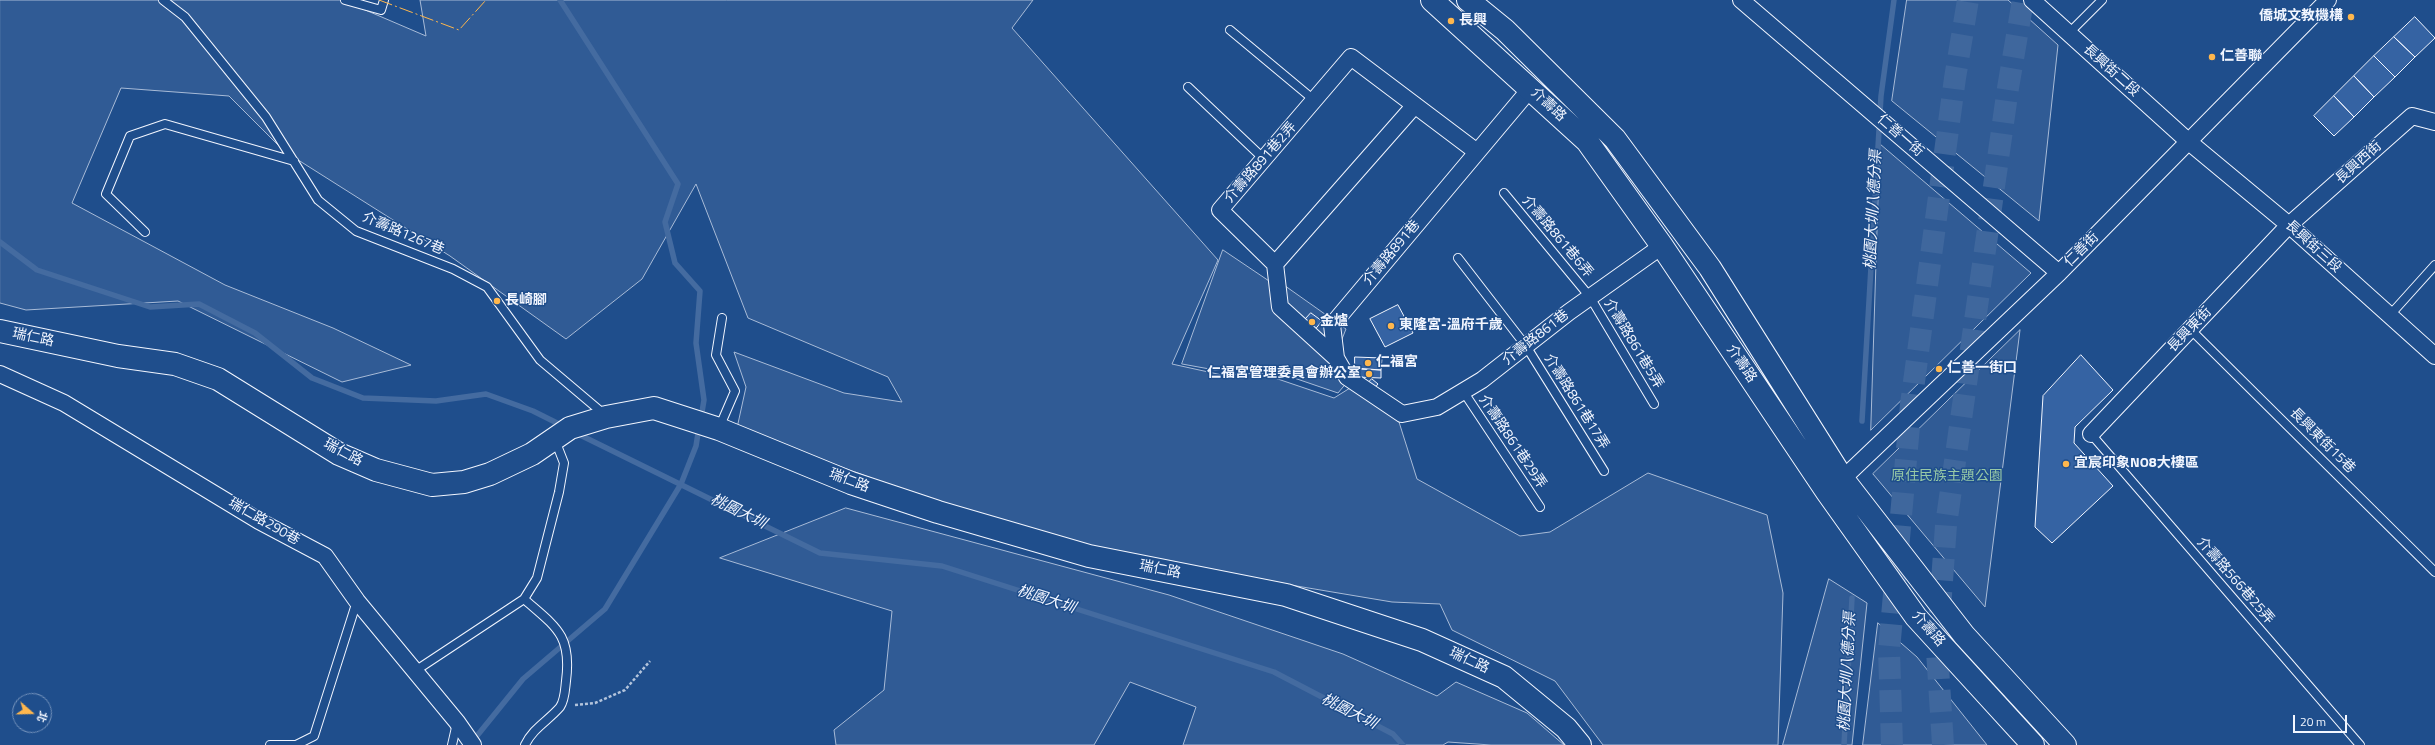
<!DOCTYPE html>
<meta charset="utf-8">
<style>
body{margin:0}
#map{position:relative;width:2435px;height:745px;overflow:hidden;background:#1f4e8c;font-family:"Titillium Web","Noto Sans TC",sans-serif}
canvas{display:block}
.north{position:absolute;left:12px;top:693px;width:40px;height:40px;box-sizing:border-box;background:#1f4e8c;border:1px solid #7391ba;border-radius:50%;rotate:110deg;font-size:11px;font-weight:700;line-height:16px;text-align:center;color:#f2f6ff}
.north::after{content:'';display:block;margin:auto;width:14px;height:18px;background:#ffb74d;clip-path:polygon(50% 0,100% 100%,50% 72%,0 100%)}
.scale{position:absolute;left:2293px;top:715px;width:54px;height:18px;box-sizing:border-box;border:2px solid #f2f6ff;border-top:0;padding-left:5px;font-size:12px;line-height:14px;white-space:nowrap;color:#f2f6ff;-webkit-text-stroke:3px #1f4e8c;paint-order:stroke}
</style>
<div id="map">
<canvas width="2435" height="745"></canvas>
<div class="north">北</div>
<div class="scale">20 m</div>
</div>
<script>
const context = document.querySelector('canvas').getContext('2d');
context.lineJoin = 'round';
function paint(path, color) { context.fillStyle = color; context.fill(path, 'evenodd'); }
function stroke(path, color, width, dash) { context.strokeStyle = color; context.lineWidth = width; context.lineCap = dash ? 'butt' : 'round'; context.setLineDash(dash || []); context.stroke(path); }
function write(font, color, halo, rows, align = 'center') {
  context.font = font + ' "Titillium Web","Noto Sans TC",sans-serif'; context.lineWidth = 3; context.setLineDash([]); context.textBaseline = 'middle'; context.strokeStyle = halo; context.fillStyle = color; for (const [text, x, y, turn = 0] of rows) {
    context.save(); context.translate(x, y); context.rotate((+turn || 0) * Math.PI / 180); context.textAlign = isNaN(turn) ? turn : align; if (halo) context.strokeText(text, 0, 0); context.fillText(text, 0, 0); context.restore();
  }
}
const built = new Path2D(`
 M0,0H342L426,36L420,0H1033L1012,28L1218,260L1172,364L1222,375L1260,373L1334,398L1350,388L1399,422L1417,479L1520,536L1550,532L1648,473L1767,515L1783,593L1778,745H1603L1555,681L1452,630L1440,604L1392,602L1237,576L1027,532L914,494L737,428L746,387L734,352L844,393L902,402L888,377L748,318L696,184L642,279L566,339L450,256L284,151L229,96L121,88L72,203L225,285L333,328L411,365L342,382L178,301L26,310L0,303Z
 M1907,0H2008L2058,45L2039,221L1892,101Z
 M1880,144L2031,273L1871,430Z
 M1223,250L1275,285L1281,283L1346,329L1334,359L1348,381L1338,393L1259,366L1215,370L1182,364Z
 M2020,330L1985,607L1873,474Z
 M846,508L1169,595L1343,654L1437,696L1456,682L1527,713L1564,745H1491L1448,742L1443,745H1183L1196,707L1130,682L1094,745H836L834,730L884,690L892,611L720,558Z
 M1829,579L1867,603L1852,745H1783Z
 M1878,623L1917,657L1987,745H1863Z`);
paint(built, '#305b95');
stroke(built, '#a8bbd7', 1);
stroke(new Path2D(`
 M560,0L678,184L665,222L675,263L700,291L696,343L704,400L701,418
 M0,242L37,270L150,307L199,304L255,333L312,378L363,398L436,401L486,394L533,411L563,426
 M1862,421L1881,96L1894,0
 M576,433L820,553L942,566L1274,672L1393,734L1403,745
 M472,742L523,679L605,609L681,484L696,446L699,427
 M1844,745L1852,598`), '#446ba0', 5.5);
const building = new Path2D(`
 M2415,17L2435,38L2415,57L2394,37Z
 M2394,37L2415,57L2395,77L2374,56Z
 M2374,56L2395,77L2374,97L2354,76Z
 M2354,76L2374,97L2354,117L2334,96Z
 M2334,96L2354,117L2334,136L2314,116Z
 M1398,305L1413,333L1385,347L1370,319Z
 M1311,313L1322,321L1313,332L1302,323Z
 M2081,355L2113,390L2075,427L2074,443L2113,486L2052,543L2035,527L2043,396Z
 M1355,357L1382,358L1381,370L1355,368Z
 M1356,369L1381,370V378L1356,377Z
 M1372,379L1378,384L1373,390L1366,385Z`);
paint(building, '#3563a3');
stroke(building, '#f2f6ff', 1);
stroke(new Path2D(`
 M1892,745L1889,650L1911,404L1955,78L1968,0
 M1943,745L1937,651L1946,525L2008,88L2023,0`), '#3f679d', 22, [22, 11]);
const lane = new Path2D(`
 M163,0L185,17L266,117L318,200L356,231L453,269L487,287L540,360L605,415
 M345,0L381,10L384,0
 M1230,30L1314,100
 M2069,33L2102,0
 M1188,87L1264,159
 M1504,193L1590,297L1654,404
 M145,232L106,194L130,136L165,124L294,161
 M1458,258L1526,346L1604,471
 M2390,315L2435,265
 M2190,329L2435,572
 M1463,391L1540,507
 M719,428L735,391L716,355L722,318
 M2091,434L2360,745
 M524,599C556,627 572,635 566,681C565,689 565,700 560,707C548,721 533,728 525,745
 M415,671L524,599L537,578L559,492L564,463L555,440
 M270,745H295
 M296,745L314,736L357,601
 M452,745L457,723`);
const street = new Path2D(`
 M1741,0L2059,273
 M2032,0L2189,142L2289,225L2435,356
 M1531,88L1332,325L1336,358L1347,377L1402,414L1437,407L1482,380L1569,312L1662,246
 M1275,264L1415,105
 M1336,358L1280,307L1275,264L1220,210L1351,57L1477,152
 M0,374L64,403L259,521L325,556L357,601L457,722L473,745
 M2091,434L2289,225L2412,116L2435,122
 M1835,486L2059,273L2328,0`);
const secondary = new Path2D(`
 M0,331L118,356L175,364L218,379L339,454L376,470L432,485L464,482L490,474L532,454L570,428L606,417L654,408L719,429L851,483L938,512L1089,556L1286,595L1422,640L1504,677L1566,728L1580,745`);
const primary = new Path2D(`
 M1432,0L1587,141L1662,246L1827,492L1916,617L2033,745
 M1468,0L1505,30L1615,139L1710,268L1843,479L1964,635L2065,745`);
stroke(lane, '#f2f6ff', 10);
stroke(street, '#f2f6ff', 18);
stroke(secondary, '#f2f6ff', 24);
stroke(primary, '#f2f6ff', 24);
stroke(new Path2D(`
 M575,705L595,703L625,690L650,661`), '#b3c4dc', 2.5, [3, 2]);
stroke(lane, '#1f4e8c', 8);
stroke(street, '#1f4e8c', 16);
stroke(secondary, '#1f4e8c', 22);
stroke(primary, '#1f4e8c', 22);
stroke(new Path2D(`
 M379,0L459,30L486,0`), '#ffb74d', 1, [14, 3, 2, 3]);
for (const [x, y, r, color] of [
 [2351,17,4,"#ffb74d"],
 [1451,21,4,"#ffb74d"],
 [2212,57,4,"#ffb74d"],
 [497,301,4,"#ffb74d"],
 [1312,322,4,"#ffb74d"],
 [1391,326,4,"#ffb74d"],
 [1368,363,4,"#ffb74d"],
 [1939,369,4,"#ffb74d"],
 [1369,374,4,"#ffb74d"],
 [2066,464,4,"#ffb74d"]
]) { const dot = new Path2D(); dot.arc(x, y, r, 0, 2 * Math.PI); context.fillStyle = color; context.fill(dot); stroke(dot, '#1f4e8c', 1.5); }
write('bold 14px', '#f2f6ff', '#1f4e8c', [
 ["僑城文教機構",2343,17,"right"],
 ["長興",1459,21],
 ["仁善聯",2220,57],
 ["長崎腳",505,301],
 ["金爐",1320,322],
 ["東隆宮-溫府千歲",1399,326],
 ["仁福宮",1376,363],
 ["仁善一街口",1947,369],
 ["仁福宮管理委員會辦公室",1361,374,"right"],
 ["宜宸印象NO8大樓區",2074,464]
], 'left');
write('14px', '#f2f6ff', '#1f4e8c', [
 ["長興街二段",2111,71,42],
 ["介壽路",1548,105,43],
 ["仁善一街",1900,136,41],
 ["介壽路891巷2弄",1261,163,-49],
 ["長興西街",2359,163,-42],
 ["介壽路1267巷",403,234,23],
 ["介壽路861巷6弄",1557,237,50],
 ["長興街三段",2313,247,42],
 ["仁善街",2082,250,-45],
 ["介壽路891巷",1392,253,-50],
 ["長興東街",2190,330,-46],
 ["瑞仁路",33,338,12],
 ["介壽路861巷",1536,338,-38],
 ["介壽路861巷5弄",1633,344,59],
 ["介壽路",1741,364,56],
 ["介壽路861巷17弄",1576,402,58],
 ["長興東街15巷",2322,441,45],
 ["介壽路861巷29弄",1512,442,56],
 ["瑞仁路",343,453,28],
 ["瑞仁路",849,481,21],
 ["瑞仁路290巷",264,522,30],
 ["瑞仁路",1160,570,11],
 ["介壽路566巷25弄",2235,581,49],
 ["介壽路",1928,629,49],
 ["瑞仁路",1469,661,25]
]);
write('14px', '#97c8a6', '#1f4e8c', [
 ["原住民族主題公園",1947,477]
]);
write('italic 15px', '#f2f6ff', '#1f4e8c', [
 ["桃園大圳八德分渠",1874,210,-87],
 ["桃園大圳",738,512,26],
 ["桃園大圳",1046,600,18],
 ["桃園大圳八德分渠",1848,672,-87],
 ["桃園大圳",1349,712,27]
]);
</script>
